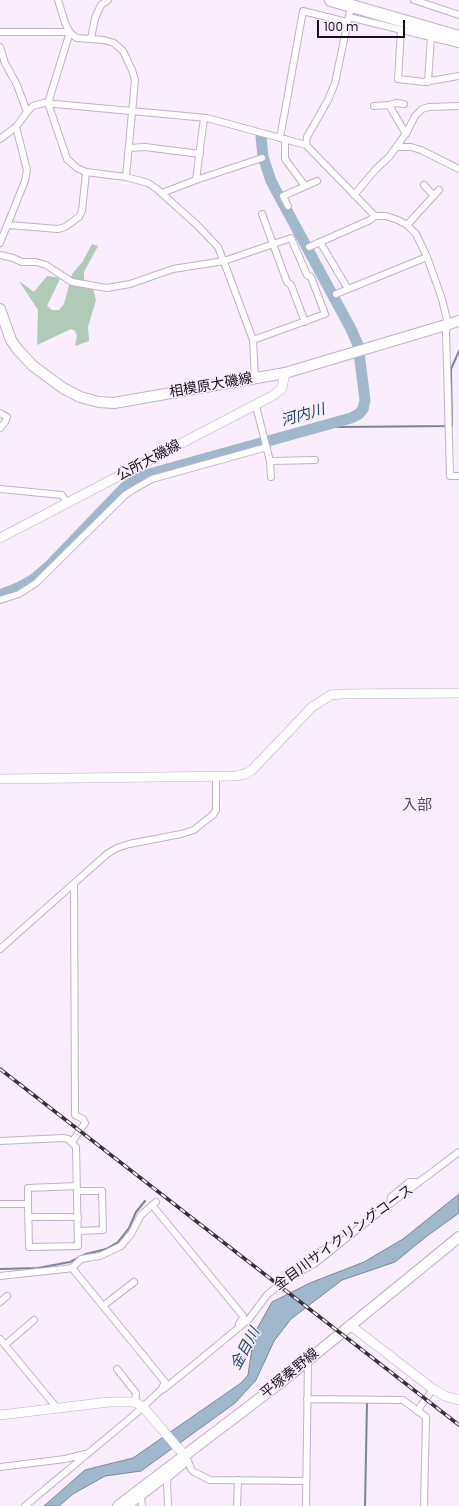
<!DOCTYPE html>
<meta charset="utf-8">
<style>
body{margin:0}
#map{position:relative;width:459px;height:1506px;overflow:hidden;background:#f9edfe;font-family:Poppins,sans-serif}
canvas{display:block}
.scale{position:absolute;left:317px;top:20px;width:88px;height:18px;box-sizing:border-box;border:2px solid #171019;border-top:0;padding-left:5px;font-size:12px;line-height:14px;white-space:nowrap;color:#171019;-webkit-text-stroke:3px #f9edfe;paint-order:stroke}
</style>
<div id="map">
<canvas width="459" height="1506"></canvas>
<div class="scale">100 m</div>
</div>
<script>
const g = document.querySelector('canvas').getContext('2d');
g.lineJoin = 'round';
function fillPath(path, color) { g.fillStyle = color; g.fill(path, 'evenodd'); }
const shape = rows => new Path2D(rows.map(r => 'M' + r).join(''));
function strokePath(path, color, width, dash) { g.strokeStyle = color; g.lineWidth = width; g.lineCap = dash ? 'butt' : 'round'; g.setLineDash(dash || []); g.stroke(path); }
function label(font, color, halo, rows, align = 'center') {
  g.font = font + ' Poppins,"Noto Sans JP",sans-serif'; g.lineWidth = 3; g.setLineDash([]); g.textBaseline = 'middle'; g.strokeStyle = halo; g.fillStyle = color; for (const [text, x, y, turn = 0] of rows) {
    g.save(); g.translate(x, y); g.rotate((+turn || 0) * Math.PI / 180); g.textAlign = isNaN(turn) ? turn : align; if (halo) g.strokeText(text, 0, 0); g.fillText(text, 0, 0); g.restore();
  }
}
const forest = shape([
 [92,244,98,246,84,272,84,279,93,288,96,300,88,327,89,341,75,346,77,336,75,331,71,329,37,345,38,310,19,281,34,292,47,276,56,277,60,279,47,306,52,310,59,310,64,304,72,274,83,261]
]);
const water = shape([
 [459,1194,459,1213,427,1236,395,1262,342,1280,291,1319,274,1341,256,1380,235,1403,141,1471,105,1476,73,1494,59,1506,44,1506,85,1470,133,1458,241,1383,248,1375,254,1334,272,1302,310,1283,364,1262,403,1239,459,1194]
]);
const stream = shape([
 [333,423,337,427,452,426,451,369,459,351],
 [0,1269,38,1268,70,1262,86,1254,106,1249,118,1242,129,1228,136,1212,145,1201],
 [365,1506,367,1403]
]);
const river = shape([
 [0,595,18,588,34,579,48,567,125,487,142,476,351,418,359,414,363,409,365,400,358,345,351,329,271,181,263,157,261,136]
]);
const street = shape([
 [58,0,65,23,70,33,77,38,104,40,114,43,123,51,132,70,135,80,126,177],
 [414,0,459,15],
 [349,17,459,44],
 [401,30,398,79,424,82,459,76],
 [0,32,70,32,48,103,67,159,77,168,86,172,126,177,148,183,157,189,197,225,218,247,227,270,253,340,255,379],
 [91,39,95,18,101,5,108,0],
 [0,47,5,63,17,85,27,112],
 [428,82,431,36],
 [389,105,396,103,404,104],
 [374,106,389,105,406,134],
 [280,138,303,11,347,22],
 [0,139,16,127,27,112,33,106,44,103,207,118,306,145,375,216],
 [285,139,285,159,305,186],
 [306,145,307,137,328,100,335,83,350,11],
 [397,147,411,147,421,150,459,169],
 [129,148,145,147,200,154],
 [196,180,204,118],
 [424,185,434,196],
 [162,193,196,180,262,158],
 [354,195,376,169,389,157,407,132,415,116,422,109,429,107,459,106],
 [288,206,283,196,317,181],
 [262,214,287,282,291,285,305,322],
 [8,225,58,229,65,227,79,217,82,211,86,172],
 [407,225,439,190],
 [320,242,348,289],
 [0,243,25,181,27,170,16,127],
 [309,247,370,220,375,216,386,216,398,220,407,225,416,234,427,257,442,299,448,324,446,332,450,476,459,476],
 [0,255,13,258,22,262,36,262,46,265,72,282,107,288,130,284,173,269,224,261,291,238,307,275,311,277,325,314,253,340],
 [336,294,427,257],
 [256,406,270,461,271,477],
 [0,413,7,417,5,422,0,428],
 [270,461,315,460],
 [0,489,62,495,67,503],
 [0,600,19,594,36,583,125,495,136,488,152,479,267,447],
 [0,949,107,854,117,848,129,844,181,834,194,830,205,821,213,815,216,810,216,776],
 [0,1141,63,1138,68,1139,76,1147,78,1246,29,1247,28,1204,0,1204],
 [72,1142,85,1123,83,1119,75,1115,74,884],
 [77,1191,102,1191,103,1230,78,1231],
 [28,1204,28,1188,77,1186],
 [390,1204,391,1197,409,1182,415,1182,418,1183],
 [152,1205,243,1316,243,1318,239,1324],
 [29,1217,78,1217],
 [311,1263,321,1251,336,1244],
 [0,1276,65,1269,72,1268,81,1259,100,1256,121,1246,131,1234,141,1215,156,1202],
 [0,1302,7,1296],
 [103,1306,134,1282],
 [0,1339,57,1408],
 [5,1345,34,1320],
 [117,1369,136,1393,135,1402],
 [160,1391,165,1388,196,1363,249,1319,267,1295,286,1279,314,1264,383,1209,459,1152],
 [307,1399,403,1400,426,1417,424,1506],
 [417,1411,433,1389],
 [188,1461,191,1469,194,1472,210,1480,306,1481],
 [0,1467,65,1459,85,1454],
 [141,1496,142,1506],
 [25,1506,134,1415,161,1390,165,1382,72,1268],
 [129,1506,163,1480,168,1478],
 [168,1506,167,1484,168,1478,188,1461,186,1458],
 [237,1506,238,1480],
 [306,1506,308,1360]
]);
const secondary = shape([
 [0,538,274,395,282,388,285,373],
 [0,779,236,776,245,774,252,770,312,707,331,695,341,694,459,693],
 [350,1325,433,1389,445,1396,459,1400],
 [0,1415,109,1402,135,1402,143,1407,184,1455]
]);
const primary = shape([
 [0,309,11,340,18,350,33,366,63,388,80,397,99,402,114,403,285,373,459,321],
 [118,1506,280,1383,459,1237]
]);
const highway = shape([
 [331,0,459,37]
]);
const rail = shape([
 [0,1069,459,1425]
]);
const streetNames = [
 ["相模原大磯線",211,386,-10],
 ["公所大磯線",149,461,-28],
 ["金目川サイクリングコース",344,1238,-36],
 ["平塚秦野線",290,1374,-39]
];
const waterNames = [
 ["河内川",303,416,-16],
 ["金目川",246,1349,-62]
];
const neighbourhoodNames = [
 ["入部",417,806]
];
fillPath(forest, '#afcbb7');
fillPath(water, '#a0b8ce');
strokePath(water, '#778698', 1);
strokePath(stream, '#778698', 2);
strokePath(river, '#a0b8ce', 11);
strokePath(street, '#c2afca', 8);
strokePath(secondary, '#c2afca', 10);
strokePath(primary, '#c2afca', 12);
strokePath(highway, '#c2afca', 14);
strokePath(street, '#fff', 6);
strokePath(secondary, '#fff', 9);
strokePath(primary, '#fff', 10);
strokePath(highway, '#fff', 12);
strokePath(rail, '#38303a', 3.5);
strokePath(rail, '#f9edfe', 2, [6]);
label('14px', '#171019', '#f9edfe', streetNames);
label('italic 15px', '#1e4867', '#f9edfe', waterNames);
label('15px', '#57475e', '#f9edfe', neighbourhoodNames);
</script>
